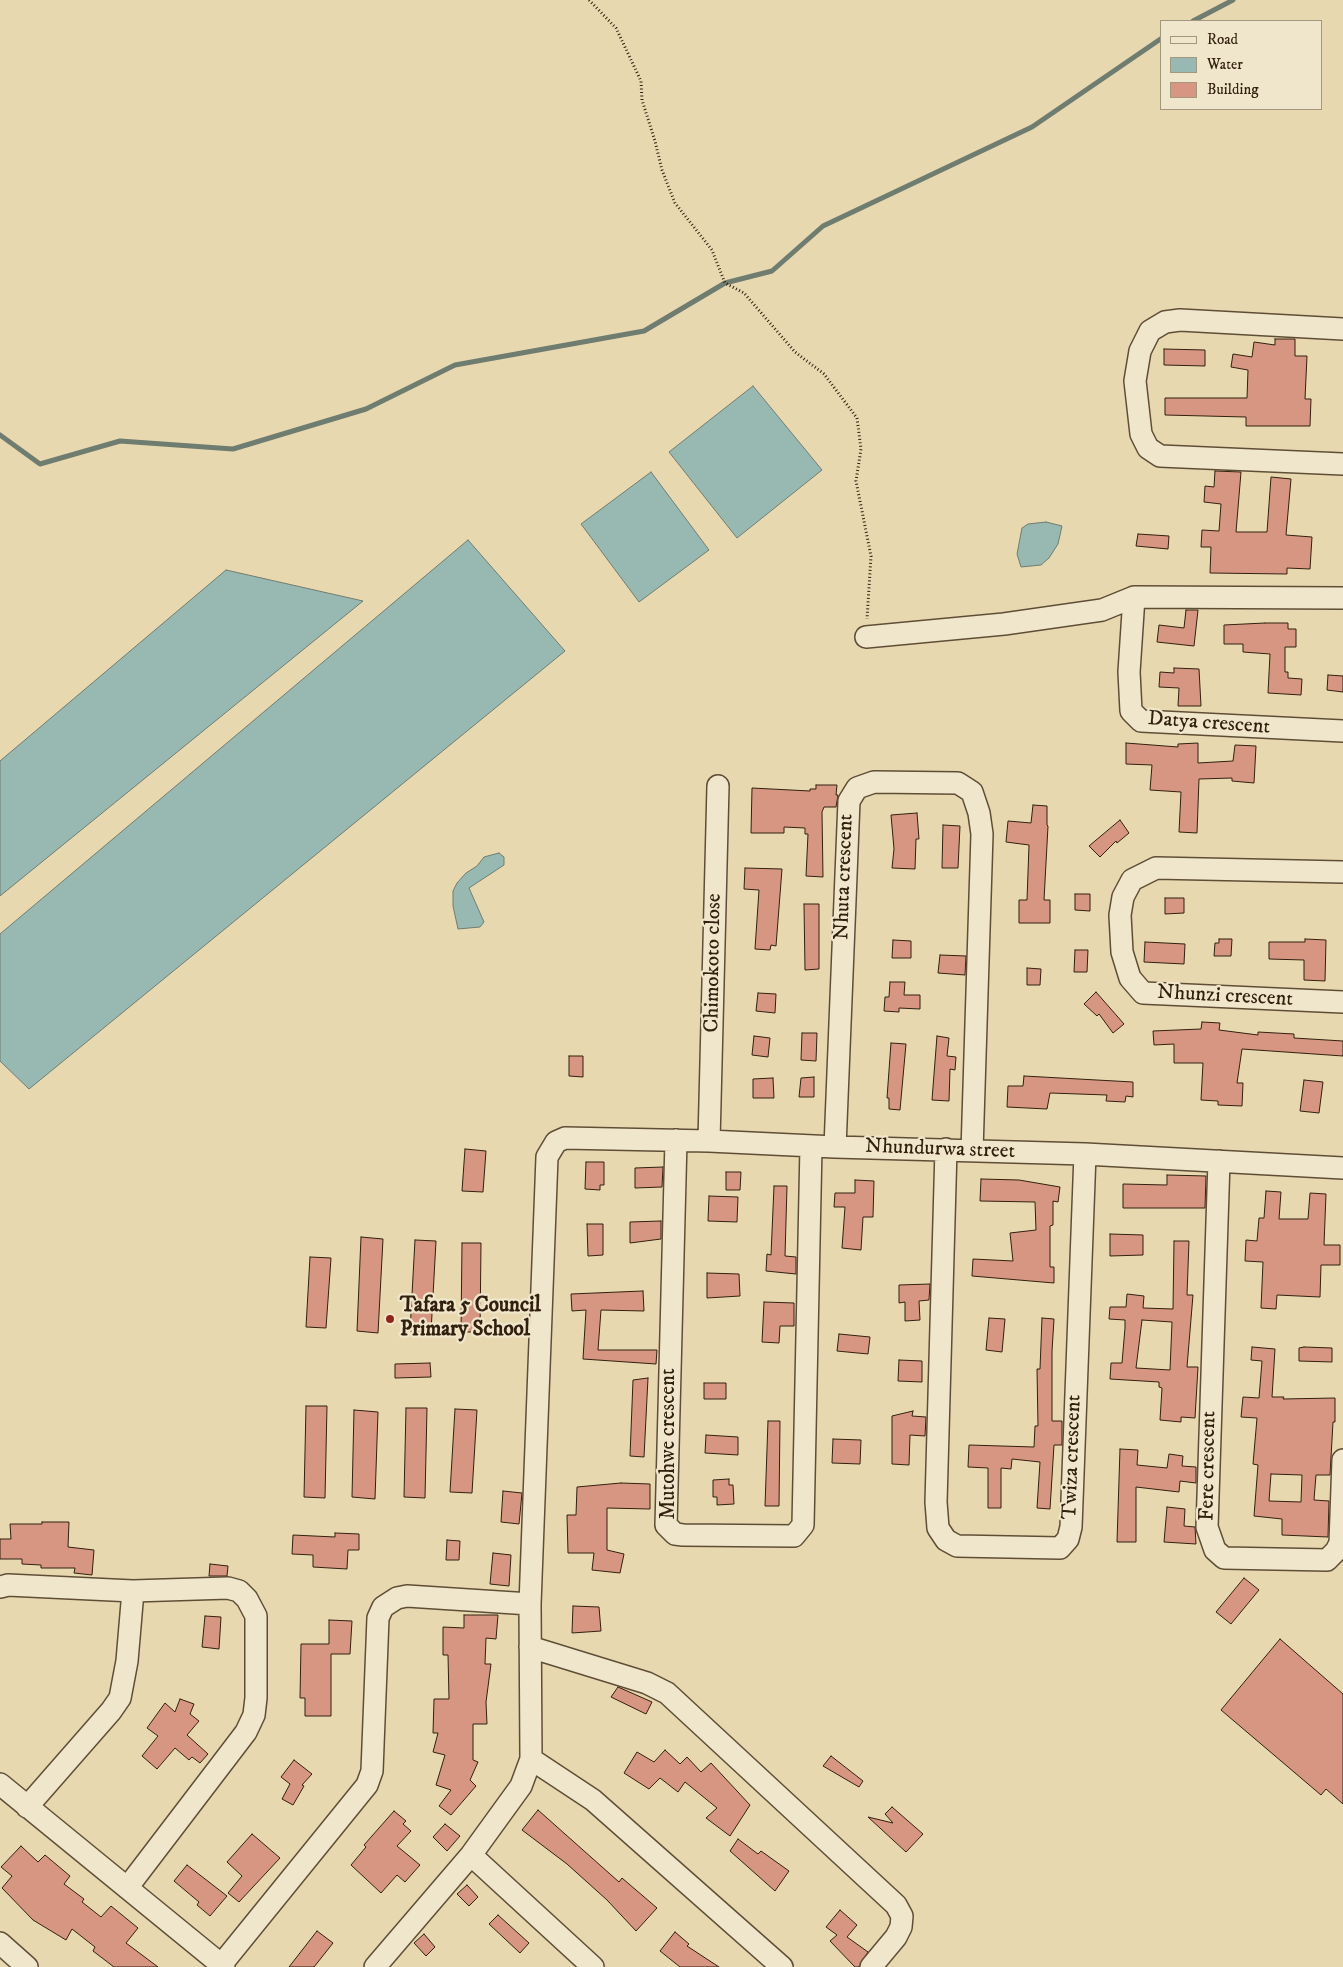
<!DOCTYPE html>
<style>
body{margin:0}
#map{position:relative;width:1343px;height:1967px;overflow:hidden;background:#e8d8b0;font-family:"IM FELL DW Pica",serif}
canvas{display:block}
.legend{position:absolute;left:1160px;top:20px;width:162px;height:90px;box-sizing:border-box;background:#f0e6cc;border:1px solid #a49780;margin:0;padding:6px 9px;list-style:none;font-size:15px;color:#31200e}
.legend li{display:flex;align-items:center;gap:10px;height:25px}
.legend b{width:25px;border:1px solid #a49780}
</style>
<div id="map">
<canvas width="1343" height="1967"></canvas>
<ul class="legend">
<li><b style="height:6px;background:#f0e6cc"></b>Road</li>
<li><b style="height:14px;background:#98b9b2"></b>Water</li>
<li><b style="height:14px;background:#d79681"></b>Building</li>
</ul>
</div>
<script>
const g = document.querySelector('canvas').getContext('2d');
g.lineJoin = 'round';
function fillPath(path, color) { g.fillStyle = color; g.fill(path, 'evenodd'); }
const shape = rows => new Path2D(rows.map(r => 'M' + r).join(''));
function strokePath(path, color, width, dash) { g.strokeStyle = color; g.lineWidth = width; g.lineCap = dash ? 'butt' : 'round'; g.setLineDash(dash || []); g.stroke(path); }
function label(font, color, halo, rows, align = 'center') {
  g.font = font + ' "IM FELL DW Pica",serif'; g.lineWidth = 4.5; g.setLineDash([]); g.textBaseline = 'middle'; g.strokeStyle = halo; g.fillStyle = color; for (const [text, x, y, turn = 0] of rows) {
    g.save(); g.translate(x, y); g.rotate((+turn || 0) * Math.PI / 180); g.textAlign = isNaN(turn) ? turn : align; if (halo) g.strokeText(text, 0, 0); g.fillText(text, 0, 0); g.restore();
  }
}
const water = shape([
 [753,386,822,470,737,538,669,452,753,386],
 [651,472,709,550,639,602,581,524,651,472],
 [1046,522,1062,526,1058,544,1049,558,1041,565,1021,567,1017,554,1022,528,1028,524,1046,522],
 [468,540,565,651,29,1089,0,1061,0,934,468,540],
 [226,570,363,601,0,896,0,761,226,570],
 [499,853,504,857,504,865,469,888,484,922,480,927,458,929,453,906,453,891,457,883,466,873,477,866,484,857,499,853]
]);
const stream = shape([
 [1193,21,1233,0],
 [0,435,40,464,120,441,233,449,366,409,455,365,644,331,725,283,772,271,823,226,1032,127,1162,38]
]);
const building = shape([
 [1275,339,1295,339,1295,356,1307,356,1305,399,1311,399,1310,426,1246,426,1246,417,1165,415,1165,398,1247,398,1248,370,1231,367,1233,354,1252,357,1254,342,1275,345,1275,339],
 [1164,349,1205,350,1205,366,1164,365,1164,349],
 [1215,471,1241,472,1236,532,1267,532,1271,477,1291,479,1286,535,1312,537,1310,569,1287,568,1287,574,1210,573,1211,547,1201,547,1202,530,1219,531,1221,504,1204,502,1205,486,1214,487,1215,471],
 [1138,534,1169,536,1168,549,1136,546,1138,534],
 [1186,610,1198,610,1194,646,1157,642,1159,625,1184,628,1186,610],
 [1265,623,1288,623,1288,629,1296,629,1296,647,1285,647,1285,672,1288,672,1288,678,1302,679,1301,695,1268,693,1270,654,1243,652,1243,644,1224,644,1224,625,1265,623],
 [1174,668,1199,669,1201,706,1178,706,1179,688,1159,687,1160,672,1174,673,1174,668],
 [1328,675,1343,676,1343,692,1327,690,1328,675],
 [1126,743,1178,747,1178,744,1198,743,1198,763,1233,761,1235,745,1256,746,1254,783,1232,781,1232,778,1199,779,1197,833,1179,832,1181,792,1150,790,1152,765,1126,764,1126,743],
 [816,785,837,785,836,795,838,795,836,807,824,807,822,812,823,877,806,876,808,834,805,834,805,828,784,827,784,833,751,833,752,788,810,791,810,789,816,789,816,785],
 [1033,805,1047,806,1047,825,1048,826,1044,900,1050,900,1050,923,1019,923,1019,900,1027,900,1029,845,1006,842,1008,821,1031,823,1033,805],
 [917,813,919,839,916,839,915,869,892,868,894,849,891,815,917,813],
 [1120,820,1129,833,1117,843,1116,841,1100,857,1089,846,1120,820],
 [943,825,960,826,958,868,942,868,943,825],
 [745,868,782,869,776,946,771,945,770,950,755,949,759,890,744,889,745,868],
 [1075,894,1090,894,1090,911,1075,910,1075,894],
 [1165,898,1184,898,1184,913,1165,914,1165,898],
 [804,904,819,904,819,969,805,970,804,904],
 [1219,939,1232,939,1231,956,1214,956,1215,943,1219,943,1219,939],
 [1305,939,1326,940,1325,981,1304,980,1304,960,1269,959,1269,942,1305,942,1305,939],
 [893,940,911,941,911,958,892,958,893,940],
 [1145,942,1185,944,1184,964,1144,962,1145,942],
 [1075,950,1088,950,1087,972,1074,972,1075,950],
 [940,955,966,956,965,975,938,973,940,955],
 [1027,968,1041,969,1040,985,1027,985,1027,968],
 [890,982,905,982,904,995,920,995,920,1009,899,1008,899,1012,884,1011,885,997,889,997,890,982],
 [1096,992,1124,1024,1113,1033,1099,1014,1097,1016,1084,1004,1096,992],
 [758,993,776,994,775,1013,756,1011,758,993],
 [1202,1022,1220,1023,1219,1030,1258,1035,1258,1032,1294,1034,1294,1038,1343,1041,1343,1056,1242,1049,1237,1083,1243,1083,1242,1106,1218,1105,1218,1101,1201,1100,1203,1063,1174,1063,1174,1044,1154,1045,1153,1031,1201,1029,1202,1022],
 [802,1033,817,1033,816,1061,801,1060,802,1033],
 [754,1036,770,1038,768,1057,752,1055,754,1036],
 [937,1036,949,1038,947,1056,956,1057,955,1070,950,1069,949,1101,932,1100,937,1036],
 [891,1043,906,1044,900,1110,889,1109,889,1098,887,1098,891,1043],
 [569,1056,583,1056,583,1077,569,1076,569,1056],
 [1024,1076,1133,1082,1133,1097,1126,1096,1125,1102,1106,1101,1107,1095,1050,1093,1047,1109,1007,1107,1008,1086,1023,1086,1024,1076],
 [814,1077,814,1097,799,1097,801,1078,814,1077],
 [773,1078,774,1098,753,1098,753,1079,773,1078],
 [1304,1080,1323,1082,1319,1113,1300,1111,1304,1080],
 [465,1149,486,1151,483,1192,462,1191,465,1149],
 [586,1162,604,1162,604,1185,600,1185,600,1190,585,1189,586,1162],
 [663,1167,662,1187,635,1188,635,1168,663,1167],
 [726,1172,741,1172,740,1190,726,1190,726,1172],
 [1167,1175,1206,1176,1205,1208,1123,1208,1123,1184,1167,1185,1167,1175],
 [981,1179,1019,1180,1060,1187,1058,1202,1053,1201,1053,1225,1050,1226,1050,1267,1054,1267,1054,1283,972,1276,973,1259,1013,1261,1010,1233,1036,1230,1035,1202,980,1201,981,1179],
 [855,1180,874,1181,873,1217,863,1217,861,1250,842,1248,845,1207,834,1207,835,1193,855,1193,855,1180],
 [774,1186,787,1186,785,1256,796,1257,796,1274,766,1271,767,1254,771,1255,774,1186],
 [1266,1191,1281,1192,1279,1219,1308,1219,1310,1193,1326,1194,1324,1245,1340,1245,1340,1265,1321,1265,1320,1297,1277,1295,1276,1309,1261,1308,1263,1262,1245,1261,1246,1240,1257,1241,1259,1218,1264,1218,1266,1191],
 [709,1196,738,1197,737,1222,708,1221,709,1196],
 [661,1221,661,1239,630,1243,630,1222,661,1221],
 [587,1224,603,1224,603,1255,588,1256,587,1224],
 [1110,1234,1143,1235,1143,1255,1110,1256,1110,1234],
 [361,1237,383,1239,378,1333,357,1331,361,1237],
 [415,1240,436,1241,431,1332,410,1331,415,1240],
 [1174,1241,1189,1241,1187,1295,1193,1295,1187,1367,1198,1367,1195,1418,1181,1417,1181,1422,1160,1420,1162,1388,1159,1387,1159,1382,1110,1379,1111,1363,1122,1363,1125,1328,1125,1320,1109,1319,1110,1307,1126,1307,1127,1294,1144,1296,1143,1308,1173,1309,1174,1241],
 [1142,1320,1172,1322,1170,1370,1136,1368,1142,1320],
 [462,1243,481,1243,480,1332,461,1332,462,1243],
 [310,1257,331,1258,326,1328,306,1327,310,1257],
 [707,1273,739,1274,740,1296,707,1298,707,1273],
 [930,1284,929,1300,919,1301,920,1320,905,1321,905,1302,899,1303,899,1285,930,1284],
 [643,1291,644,1311,601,1310,598,1350,657,1350,656,1364,583,1359,586,1310,572,1311,571,1294,643,1291],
 [764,1302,794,1303,794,1326,780,1326,779,1343,762,1342,764,1302],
 [989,1318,1005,1319,1002,1352,986,1350,989,1318],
 [1042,1318,1054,1319,1052,1351,1052,1421,1062,1421,1062,1445,1054,1445,1050,1509,1037,1508,1040,1462,1012,1459,1011,1469,1001,1468,1001,1508,988,1508,988,1468,968,1467,969,1445,1034,1447,1035,1426,1038,1426,1037,1369,1040,1369,1042,1318],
 [839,1334,870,1337,868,1354,837,1351,839,1334],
 [1252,1347,1275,1349,1272,1397,1284,1397,1283,1399,1335,1398,1335,1422,1333,1422,1330,1475,1316,1475,1314,1500,1329,1501,1328,1537,1282,1535,1282,1519,1254,1516,1258,1465,1253,1464,1257,1418,1241,1417,1243,1397,1259,1398,1262,1361,1251,1360,1252,1347],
 [1271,1474,1302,1475,1301,1502,1269,1501,1271,1474],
 [1304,1347,1332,1348,1332,1362,1299,1361,1299,1348,1304,1347],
 [899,1360,922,1361,922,1382,898,1381,899,1360],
 [430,1363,431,1377,395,1378,395,1364,430,1363],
 [648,1378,644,1457,630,1456,633,1380,648,1378],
 [704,1383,726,1383,726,1399,704,1399,704,1383],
 [306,1406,327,1406,325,1498,304,1497,306,1406],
 [406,1408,427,1408,425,1498,404,1497,406,1408],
 [455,1409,477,1410,472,1493,450,1492,455,1409],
 [354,1410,378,1412,375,1499,352,1497,354,1410],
 [913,1411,912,1416,926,1417,925,1436,910,1435,909,1465,892,1464,892,1416,913,1411],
 [768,1421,780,1421,779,1506,765,1506,768,1421],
 [706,1435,738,1437,738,1455,705,1453,706,1435],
 [833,1439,861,1440,860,1464,832,1463,833,1439],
 [1120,1449,1138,1450,1137,1465,1167,1468,1169,1454,1183,1456,1182,1466,1196,1467,1196,1483,1180,1481,1179,1492,1136,1487,1136,1542,1117,1542,1120,1449],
 [729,1479,729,1485,733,1485,734,1504,717,1505,717,1497,713,1497,713,1480,729,1479],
 [621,1483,650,1484,650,1509,607,1508,607,1550,624,1554,620,1573,592,1570,594,1553,568,1553,567,1515,576,1515,577,1487,621,1483],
 [503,1491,522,1493,519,1524,501,1522,503,1491],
 [1167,1507,1185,1509,1184,1526,1195,1527,1196,1544,1164,1542,1167,1507],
 [42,1522,69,1522,68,1547,94,1550,92,1575,74,1573,75,1568,41,1568,41,1565,22,1564,22,1559,0,1559,0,1539,11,1539,10,1524,42,1524,42,1522],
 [335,1533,359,1534,359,1550,348,1550,347,1569,313,1567,313,1555,292,1554,293,1535,335,1537,335,1533],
 [447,1540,460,1541,459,1560,446,1560,447,1540],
 [493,1553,511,1555,509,1586,490,1584,493,1553],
 [210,1564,228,1566,227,1576,209,1576,210,1564],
 [1244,1578,1259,1590,1231,1624,1216,1612,1244,1578],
 [573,1606,599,1607,601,1631,572,1633,573,1606],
 [464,1615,498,1615,496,1639,486,1638,485,1664,491,1664,486,1702,487,1724,473,1724,473,1760,478,1762,470,1780,476,1786,451,1815,439,1806,451,1790,436,1785,445,1755,433,1752,438,1733,433,1733,434,1699,449,1699,448,1655,443,1655,443,1627,464,1628,464,1615],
 [205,1616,221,1617,219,1649,202,1647,205,1616],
 [329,1620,352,1621,350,1654,331,1654,331,1716,305,1716,305,1698,300,1698,301,1644,329,1644,329,1620],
 [1280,1639,1343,1694,1343,1804,1326,1789,1321,1795,1221,1710,1280,1639],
 [618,1687,652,1702,646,1714,611,1697,618,1687],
 [180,1699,194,1704,190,1714,199,1721,187,1735,208,1754,200,1763,192,1757,189,1760,175,1748,157,1769,142,1756,158,1736,147,1728,165,1703,175,1712,180,1699],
 [665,1750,680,1764,687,1757,701,1772,711,1763,750,1805,730,1836,706,1818,717,1808,685,1782,678,1792,660,1778,649,1789,624,1773,637,1752,654,1762,665,1750],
 [831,1756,863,1781,859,1787,823,1766,831,1756],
 [294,1760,312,1774,302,1785,304,1786,293,1805,282,1799,290,1784,281,1777,294,1760],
 [892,1807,923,1834,906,1852,868,1817,893,1823,885,1814,892,1807],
 [538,1810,619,1882,622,1878,657,1908,636,1931,607,1900,567,1864,522,1830,538,1810],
 [394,1811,406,1821,403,1824,411,1831,397,1846,420,1865,405,1882,397,1875,381,1893,351,1865,366,1847,364,1845,394,1811],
 [445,1824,460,1836,447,1851,433,1837,445,1824],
 [252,1834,280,1858,239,1902,228,1893,242,1876,227,1862,252,1834],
 [738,1839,758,1854,761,1851,789,1871,775,1891,730,1851,738,1839],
 [21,1846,38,1862,45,1855,70,1876,64,1884,84,1899,82,1902,101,1917,111,1906,138,1928,126,1943,158,1967,114,1967,93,1951,95,1947,72,1929,66,1940,33,1920,2,1888,12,1876,1,1867,21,1846],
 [187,1865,227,1896,210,1916,197,1905,199,1902,174,1881,187,1865],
 [467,1885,478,1897,469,1906,457,1894,467,1885],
 [840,1910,857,1925,847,1937,868,1952,859,1967,855,1967,830,1941,837,1935,826,1927,840,1910],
 [498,1915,529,1943,520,1953,489,1924,498,1915],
 [317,1931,333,1943,314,1967,289,1967,317,1931],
 [675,1932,689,1944,687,1946,719,1967,680,1967,660,1951,675,1932],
 [424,1934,435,1947,426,1956,414,1943,424,1934]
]);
const path = shape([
 [589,0,616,28,641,81,642,100,655,141,662,170,675,203,712,250,725,283,744,293,795,352,824,374,857,418,861,449,856,481,871,556,867,619]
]);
const minor = shape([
 [1343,329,1180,320,1165,322,1150,331,1140,351,1135,381,1141,434,1148,448,1160,456,1343,464],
 [1343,598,1134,597,1129,672,1131,711,1141,721,1343,731],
 [866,637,1004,624,1102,610,1134,597],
 [1343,872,1156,868,1132,880,1123,897,1120,915,1122,952,1130,978,1143,993,1343,1002],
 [676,1140,666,1525,675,1534,683,1535,794,1536,803,1525,811,1146],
 [709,1141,718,786],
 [835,1147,849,801,857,788,874,782,958,783,972,792,979,813,982,834,972,1151],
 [946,1149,936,1502,938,1528,946,1540,957,1546,1060,1548,1068,1539,1071,1527,1085,1154],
 [1219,1161,1207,1527,1215,1550,1224,1558,1327,1560,1336,1551,1340,1543,1343,1460],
 [0,1587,8,1585,133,1591,228,1588,239,1591,247,1599,256,1616,256,1698,254,1715,246,1732,127,1888],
 [530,1647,647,1683,667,1693,896,1905,902,1916,901,1927,896,1937,871,1967],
 [531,1759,593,1800,782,1967],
 [0,1784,224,1967],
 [27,1807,111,1711,120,1698,127,1661,133,1591],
 [471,1855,593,1967],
 [0,1943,27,1967],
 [221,1965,367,1785,372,1771,378,1618,383,1607,397,1598,407,1596,530,1604],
 [375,1967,471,1855,521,1786,531,1759,530,1604,547,1157,556,1142,565,1138,709,1141,835,1147,1085,1154,1343,1168]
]);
const markers = [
 [390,1319,5,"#8f2418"]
];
const streetNames = [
 ["Datya crescent",1209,724,4],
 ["Nhuta crescent",845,877,-88],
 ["Chimokoto close",714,963,-89],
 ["Nhunzi crescent",1225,997,3],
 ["Nhundurwa street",940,1150,2],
 ["Mutohwe crescent",670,1444,-90],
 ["Twiza crescent",1073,1457,-88],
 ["Fere crescent",1209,1466,-89]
];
const poiNames = [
 ["Tafara 5 Council",400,1307],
 ["Primary School",400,1331]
];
fillPath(water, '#98b9b2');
strokePath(water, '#6f7c70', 1);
strokePath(stream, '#6f7c70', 5);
fillPath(building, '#d79681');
strokePath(building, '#31200e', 1);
strokePath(minor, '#5f4e36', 24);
strokePath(path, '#31200e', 3, [1, 2.5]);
strokePath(minor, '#f0e6cc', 21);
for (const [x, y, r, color] of markers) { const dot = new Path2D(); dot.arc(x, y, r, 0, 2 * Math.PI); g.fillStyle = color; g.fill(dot); strokePath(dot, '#f0e6cc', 2); }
label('21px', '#31200e', '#f0e6cc', streetNames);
label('bold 21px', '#31200e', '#f0e6cc', poiNames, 'left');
</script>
